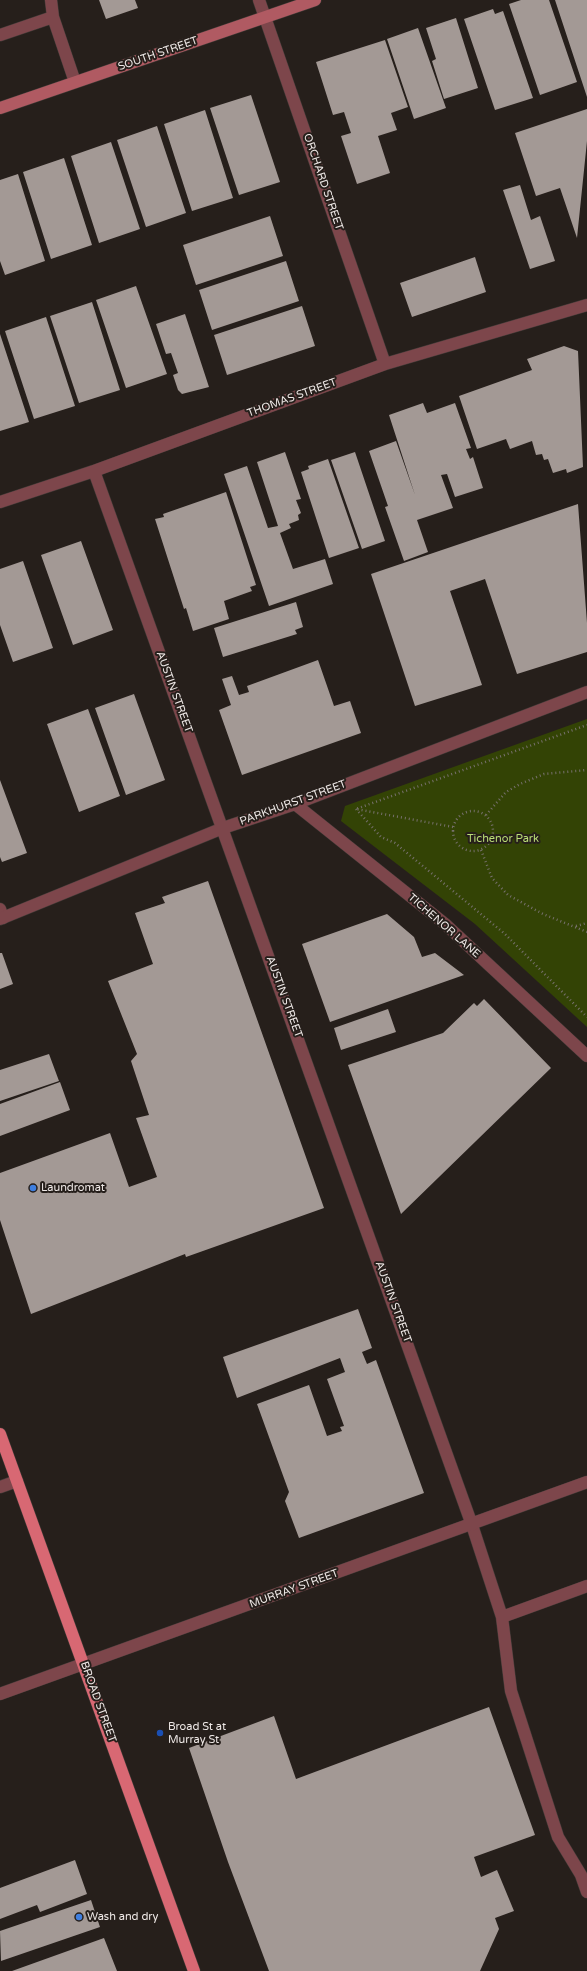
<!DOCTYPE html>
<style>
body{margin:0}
canvas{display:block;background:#261f1b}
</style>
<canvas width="587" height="1971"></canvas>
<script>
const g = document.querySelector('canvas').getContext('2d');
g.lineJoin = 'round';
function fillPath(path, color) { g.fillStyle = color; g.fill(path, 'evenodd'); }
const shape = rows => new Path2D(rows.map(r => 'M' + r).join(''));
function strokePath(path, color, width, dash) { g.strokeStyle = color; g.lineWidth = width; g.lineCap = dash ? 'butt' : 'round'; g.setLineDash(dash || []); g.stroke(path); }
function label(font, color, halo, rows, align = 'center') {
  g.font = font + ' "Varela Round",sans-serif'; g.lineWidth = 4; g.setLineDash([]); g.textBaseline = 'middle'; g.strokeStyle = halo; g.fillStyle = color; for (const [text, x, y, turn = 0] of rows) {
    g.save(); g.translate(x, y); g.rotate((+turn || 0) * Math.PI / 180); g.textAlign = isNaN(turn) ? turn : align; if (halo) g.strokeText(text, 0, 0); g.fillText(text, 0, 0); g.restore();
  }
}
const green = shape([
 [587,719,587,1027,475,924,341,821,345,806]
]);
const building = shape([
 [99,0,135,0,138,8,106,19],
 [521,0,549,0,577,82,540,95,509,4],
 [555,0,587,0,587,97],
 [493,9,495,14,503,11,533,98,495,110,464,19],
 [456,18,478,88,444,99,432,61,436,59,426,28],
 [418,28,446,108,414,119,387,39],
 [385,40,408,107,391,113,397,130,378,136,390,173,357,184,341,136,351,133,344,112,333,115,316,62],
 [251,95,280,182,239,195,210,108],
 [587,109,587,141,577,238,560,188,536,196,515,133],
 [205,110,233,198,192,211,164,124],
 [157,126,186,213,146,227,117,140],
 [111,142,140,229,99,243,71,156],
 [64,158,92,245,51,259,23,172],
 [18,174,45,261,5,275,0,261,0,180],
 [520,185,531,220,540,216,555,261,530,269,503,190],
 [270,216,283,256,196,285,183,245],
 [475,257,486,292,412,317,400,283],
 [286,261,299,301,212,330,199,290],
 [136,286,167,374,126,388,96,300],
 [92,302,120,390,79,403,50,316],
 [302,306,315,346,227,375,214,335],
 [185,314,209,387,182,394,178,390,173,375,178,373,171,353,166,354,156,324],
 [46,317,75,406,34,419,5,331],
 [0,334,29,422,0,431],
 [564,346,578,351,583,467,567,473,566,469,553,473,548,459,544,460,542,454,536,455,532,441,510,449,506,439,477,449,459,396,532,370,527,359],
 [423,403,427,413,455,403,471,448,466,449,470,459,473,457,483,488,455,497,447,474,441,475,453,508,417,520,428,552,404,561,385,507,388,506,369,451,396,441,415,495,389,415],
 [285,452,301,499,296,500,301,513,298,515,299,520,289,524,291,528,280,533,293,569,325,559,333,584,269,606,224,474,247,466,268,528,278,526,257,462],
 [355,452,385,541,362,549,331,460],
 [328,459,359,548,329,558,301,472,309,469,308,466],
 [226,492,256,585,250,587,252,591,224,601,229,619,193,631,186,608,184,609,155,519,164,517,163,514],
 [578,504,587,623,587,652,517,674,485,579,450,591,482,685,415,706,371,574],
 [81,541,113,630,73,645,41,555],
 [23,561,53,648,13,662,0,625,0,569],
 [296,602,303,627,295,630,297,634,223,657,214,628],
 [318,660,334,706,350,701,361,733,242,775,219,710,231,705,222,679,232,676,239,695,249,692,247,686],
 [134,694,165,780,126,795,95,708],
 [88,709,120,796,79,812,47,724],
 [0,780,27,853,2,862,0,857],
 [208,881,324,1208,186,1257,185,1254,31,1314,0,1220,0,1173,110,1133,129,1187,157,1177,136,1118,149,1115,131,1061,137,1054,108,981,153,964,135,913,165,903,162,897],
 [387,914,414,937,422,957,435,953,464,975,330,1022,302,944],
 [0,953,2,953,13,984,0,989],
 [484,999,551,1068,401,1214,348,1065,443,1033,474,1003,477,1006],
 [388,1009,396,1032,341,1050,334,1028],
 [49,1054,59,1081,0,1101,0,1070],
 [60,1082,70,1110,0,1136,0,1104],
 [358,1309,372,1348,362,1352,367,1364,376,1360,424,1493,299,1538,285,1501,289,1492,257,1404,309,1385,327,1436,342,1431,340,1427,344,1426,327,1379,345,1372,340,1358,237,1398,223,1357],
 [489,1707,535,1835,474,1857,481,1877,497,1870,514,1911,495,1918,499,1929,480,1971,269,1971,228,1862,189,1748,274,1716,296,1779],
 [75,1860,87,1894,40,1912,37,1905,0,1919,0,1888],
 [91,1900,100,1927,1,1961,0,1931],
 [104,1938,117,1971,12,1971]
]);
const path = shape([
 [356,809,381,837,395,843,505,934,587,1017],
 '453 831a20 20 0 1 1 40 0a20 20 0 1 1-40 0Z',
 [486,815,506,792,520,784,544,774,587,770],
 [453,827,356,809,587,725],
 [481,850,492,878,508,895,543,914,587,932],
 [576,926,587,923]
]);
const lane = shape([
 [51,0,53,17,75,82],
 [0,35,53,17],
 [0,909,3,918],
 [0,1487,17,1481],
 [472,1525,502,1617,511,1691,558,1837,581,1875,587,1892],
 [502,1617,587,1586]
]);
const street = shape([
 [259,0,385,364],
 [94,471,472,1525],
 [0,502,94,471,385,364,587,305],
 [295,804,445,924,587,1056],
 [0,919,223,828,295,804,587,692],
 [0,1694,587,1482]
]);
const secondary = shape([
 [0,108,315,0]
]);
const primary = shape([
 [0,1434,194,1971]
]);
const markers = [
 [33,1188,4,"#3f7fe0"],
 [160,1733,4,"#1a4fb4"],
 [79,1917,4,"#3f7fe0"]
];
const streetNames = [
 ["SOUTH STREET",158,54,-19],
 ["ORCHARD STREET",323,182,71],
 ["THOMAS STREET",292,398,-20],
 ["AUSTIN STREET",174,692,70],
 ["PARKHURST STREET",293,803,-20],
 ["TICHENOR LANE",444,926,41],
 ["AUSTIN STREET",284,997,70],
 ["AUSTIN STREET",393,1302,70],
 ["MURRAY STREET",294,1589,-20],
 ["BROAD STREET",98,1702,70]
];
const parkNames = [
 ["Tichenor Park",503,839]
];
const poiNames = [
 ["Laundromat",41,1188],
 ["Broad St at",168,1727],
 ["Murray St",168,1740],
 ["Wash and dry",87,1917]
];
fillPath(green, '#334305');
fillPath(building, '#a39995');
strokePath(lane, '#423b38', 13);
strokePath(street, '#423b38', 13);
strokePath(secondary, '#423b38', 13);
strokePath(primary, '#423b38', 13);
strokePath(path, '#77716d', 2.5, [1, 3]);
strokePath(lane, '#7d464b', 12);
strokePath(street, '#7d464b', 12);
strokePath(secondary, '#b05a62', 12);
strokePath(primary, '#d86873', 12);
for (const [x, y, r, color] of markers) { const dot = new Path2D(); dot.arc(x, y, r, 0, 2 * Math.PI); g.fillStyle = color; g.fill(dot); strokePath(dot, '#261f1b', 1.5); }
label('11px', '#efe9e7', '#261f1b', streetNames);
label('11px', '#bbde77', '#261f1b', parkNames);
label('11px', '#efe9e7', '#261f1b', poiNames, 'left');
</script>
